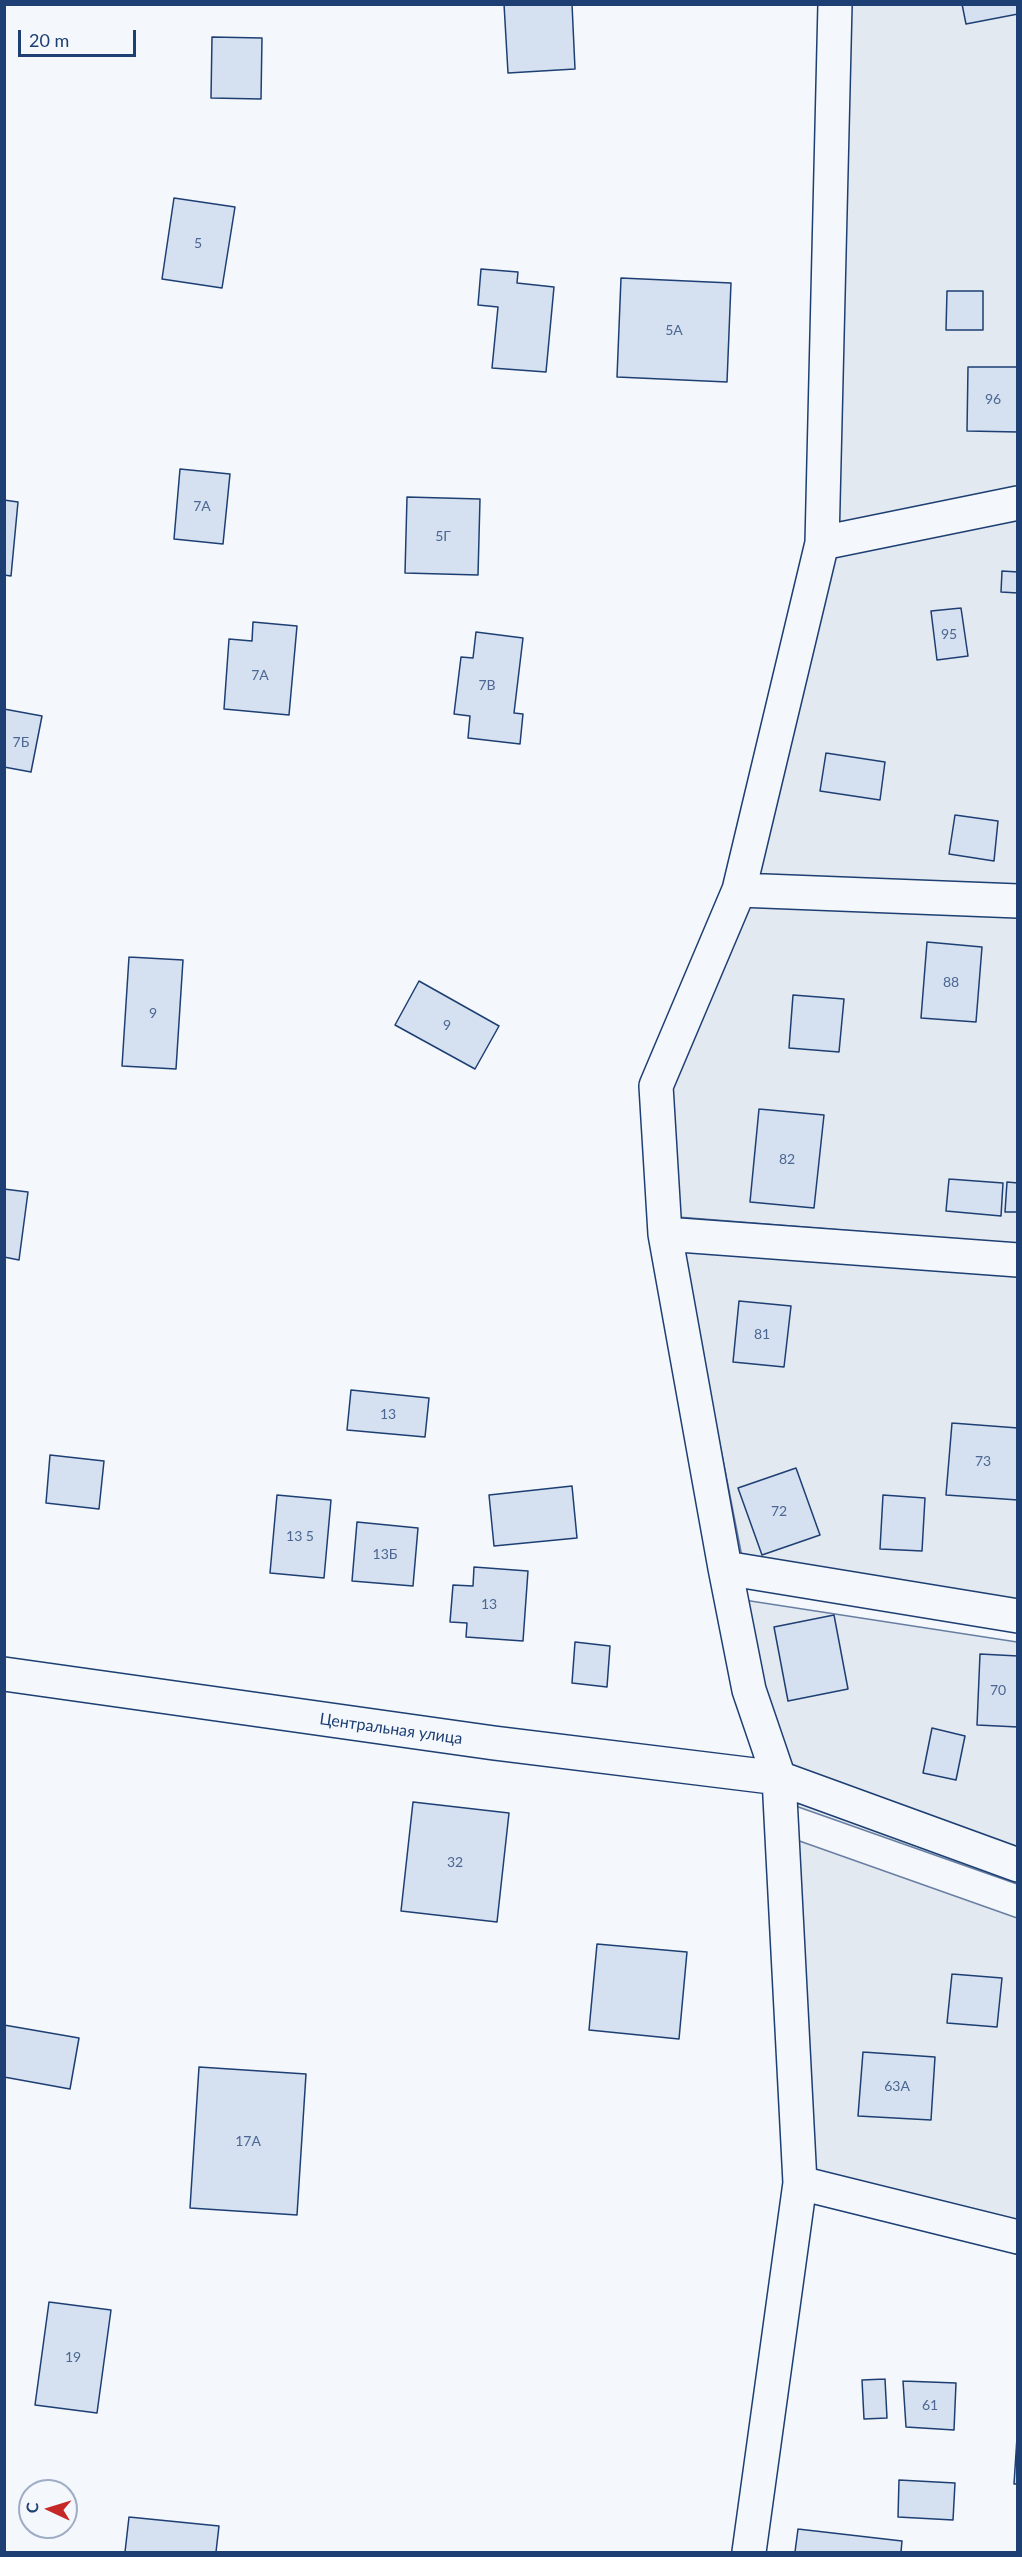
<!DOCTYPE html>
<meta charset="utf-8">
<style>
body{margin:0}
#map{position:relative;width:1022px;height:2557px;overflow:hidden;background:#f4f7fb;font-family:Lato,sans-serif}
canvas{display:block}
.frame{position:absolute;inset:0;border:6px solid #1d3f73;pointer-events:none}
.north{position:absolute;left:18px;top:2479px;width:60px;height:60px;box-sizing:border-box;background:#f4f7fb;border:2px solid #9eadc5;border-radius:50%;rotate:274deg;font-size:16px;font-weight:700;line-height:24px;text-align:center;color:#1d3f73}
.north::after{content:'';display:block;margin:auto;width:21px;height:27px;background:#c62828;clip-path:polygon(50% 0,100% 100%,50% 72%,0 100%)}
.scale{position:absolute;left:18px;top:30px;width:118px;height:27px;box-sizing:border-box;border:3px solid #1d3f73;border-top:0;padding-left:8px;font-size:18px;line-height:21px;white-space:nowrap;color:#1d3f73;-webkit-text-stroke:4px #f4f7fb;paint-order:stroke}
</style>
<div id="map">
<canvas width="1022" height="2557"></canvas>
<div class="frame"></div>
<div class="north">С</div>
<div class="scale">20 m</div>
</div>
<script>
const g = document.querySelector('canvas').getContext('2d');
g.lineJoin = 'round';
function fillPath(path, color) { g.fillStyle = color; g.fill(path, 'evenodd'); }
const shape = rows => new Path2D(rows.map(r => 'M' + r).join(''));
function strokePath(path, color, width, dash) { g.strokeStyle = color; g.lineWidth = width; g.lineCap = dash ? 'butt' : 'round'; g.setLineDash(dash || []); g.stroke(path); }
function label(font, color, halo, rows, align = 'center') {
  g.font = font + ' Lato,sans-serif'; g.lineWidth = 4.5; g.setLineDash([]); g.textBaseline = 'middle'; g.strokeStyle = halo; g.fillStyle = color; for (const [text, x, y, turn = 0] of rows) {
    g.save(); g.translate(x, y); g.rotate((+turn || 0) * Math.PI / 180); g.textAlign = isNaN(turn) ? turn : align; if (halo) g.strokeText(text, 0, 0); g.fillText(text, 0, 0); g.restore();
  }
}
const green = shape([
 [850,5,1017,5,1017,487,834,528,850,5],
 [1017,516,1017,890,753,879,831,555,1017,516],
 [746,903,1017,916,1017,1244,678,1217,671,1088,746,903],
 [681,1246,1017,1273,1017,1609,744,1567,681,1246],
 [744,1600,1017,1642,1017,1884,787,1803,744,1600],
 [791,1838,1017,1918,1017,2247,812,2198,791,1838]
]);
const building = shape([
 [504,4,572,4,575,69,508,73,504,4],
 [962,4,1018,4,1018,14,966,24,962,4],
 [212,37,262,38,261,99,211,98,212,37],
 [174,198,235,207,222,288,162,279,174,198],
 [481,269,518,272,517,283,554,287,546,372,492,368,498,307,478,305,481,269],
 [621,278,731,283,727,382,617,377,621,278],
 [947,291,983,291,983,330,946,330,947,291],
 [968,367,1018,367,1018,432,967,431,968,367],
 [180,469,230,474,223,544,174,539,180,469],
 [407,497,480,499,478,575,405,573,407,497],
 [4,500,18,502,11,576,4,575,4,500],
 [1002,571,1018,572,1018,593,1001,592,1002,571],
 [961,608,968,656,937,660,931,611,961,608],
 [253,622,297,626,289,715,224,709,229,639,252,641,253,622],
 [476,632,523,638,514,713,523,714,520,744,468,738,470,716,454,714,461,657,473,658,476,632],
 [4,709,42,716,31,772,4,767,4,709],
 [826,753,885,762,880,800,820,791,826,753],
 [955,815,998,821,994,861,949,854,955,815],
 [927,942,982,947,976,1022,921,1018,927,942],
 [129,957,183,960,176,1069,122,1066,129,957],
 [419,981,499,1026,475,1069,395,1025,419,981],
 [793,995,844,999,839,1052,789,1048,793,995],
 [759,1109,824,1115,814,1208,750,1202,759,1109],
 [949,1179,1003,1183,1001,1216,946,1211,949,1179],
 [1007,1182,1018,1183,1018,1212,1005,1212,1007,1182],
 [4,1189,28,1192,19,1260,4,1257,4,1189],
 [739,1301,791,1306,784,1367,733,1362,739,1301],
 [351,1390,429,1398,425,1437,347,1430,351,1390],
 [952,1423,1018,1428,1018,1500,946,1495,952,1423],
 [50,1455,104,1461,99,1509,46,1503,50,1455],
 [796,1468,820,1535,762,1555,738,1488,796,1468],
 [572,1486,577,1538,494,1546,489,1495,572,1486],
 [277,1495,331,1500,324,1578,270,1573,277,1495],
 [883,1495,925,1498,922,1551,880,1549,883,1495],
 [357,1522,418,1528,413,1586,352,1581,357,1522],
 [474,1567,528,1571,523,1641,466,1637,467,1623,450,1622,453,1585,473,1586,474,1567],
 [834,1615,848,1689,788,1701,774,1627,834,1615],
 [575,1642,610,1646,607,1687,572,1683,575,1642],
 [980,1654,1018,1656,1018,1727,977,1725,980,1654],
 [932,1728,965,1736,956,1780,923,1773,932,1728],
 [413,1802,509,1813,497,1922,401,1911,413,1802],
 [597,1944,687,1952,679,2039,589,2030,597,1944],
 [952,1974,1002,1978,997,2027,947,2023,952,1974],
 [4,2025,79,2038,70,2089,4,2077,4,2025],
 [863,2052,935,2057,931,2120,858,2116,863,2052],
 [199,2067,306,2074,297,2215,190,2208,199,2067],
 [49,2302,111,2310,97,2413,35,2405,49,2302],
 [885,2379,887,2418,864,2419,862,2380,885,2379],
 [903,2381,956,2383,954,2430,906,2427,903,2381],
 [1018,2422,1018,2484,1014,2484,1018,2422],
 [899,2480,955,2483,953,2520,898,2517,899,2480],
 [129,2517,219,2526,216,2552,125,2552,129,2517],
 [798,2529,902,2541,901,2552,795,2552,798,2529]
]);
const minor = shape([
 [822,543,1018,503],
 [739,890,1018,901],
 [665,1234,1018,1260],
 [725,1568,1018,1616],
 [4,1674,494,1743,779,1778,1018,1865],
 [800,2183,1018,2237],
 [749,2552,800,2183,779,1778,749,1690,725,1568,665,1234,656,1086,739,890,822,543,835,4]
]);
const numberNames = [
 ["5",198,243],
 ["5А",674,330],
 ["96",993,399],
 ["7А",202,506],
 ["5Г",443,536],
 ["95",949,634],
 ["7А",260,675],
 ["7В",487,685],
 ["7Б",21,742],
 ["88",951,982],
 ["9",153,1013],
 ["9",447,1025],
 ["82",787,1159],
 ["81",762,1334],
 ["13",388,1414],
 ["73",983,1461],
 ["72",779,1511],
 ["13 5",300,1536],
 ["13Б",385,1554],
 ["13",489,1604],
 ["70",998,1690],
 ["32",455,1862],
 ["63А",897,2086],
 ["17А",248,2141],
 ["19",73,2357],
 ["61",930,2405]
];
const streetNames = [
 ["Центральная улица",391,1729,8]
];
fillPath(green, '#e3e9f0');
strokePath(green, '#687fa3', 1.5);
fillPath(building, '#d5e0f0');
strokePath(building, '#1d3f73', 1.5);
strokePath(minor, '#1d3f73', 36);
strokePath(minor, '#f4f7fb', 33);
label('14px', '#4b6792', null, numberNames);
label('16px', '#1d3f73', '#f4f7fb', streetNames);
</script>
